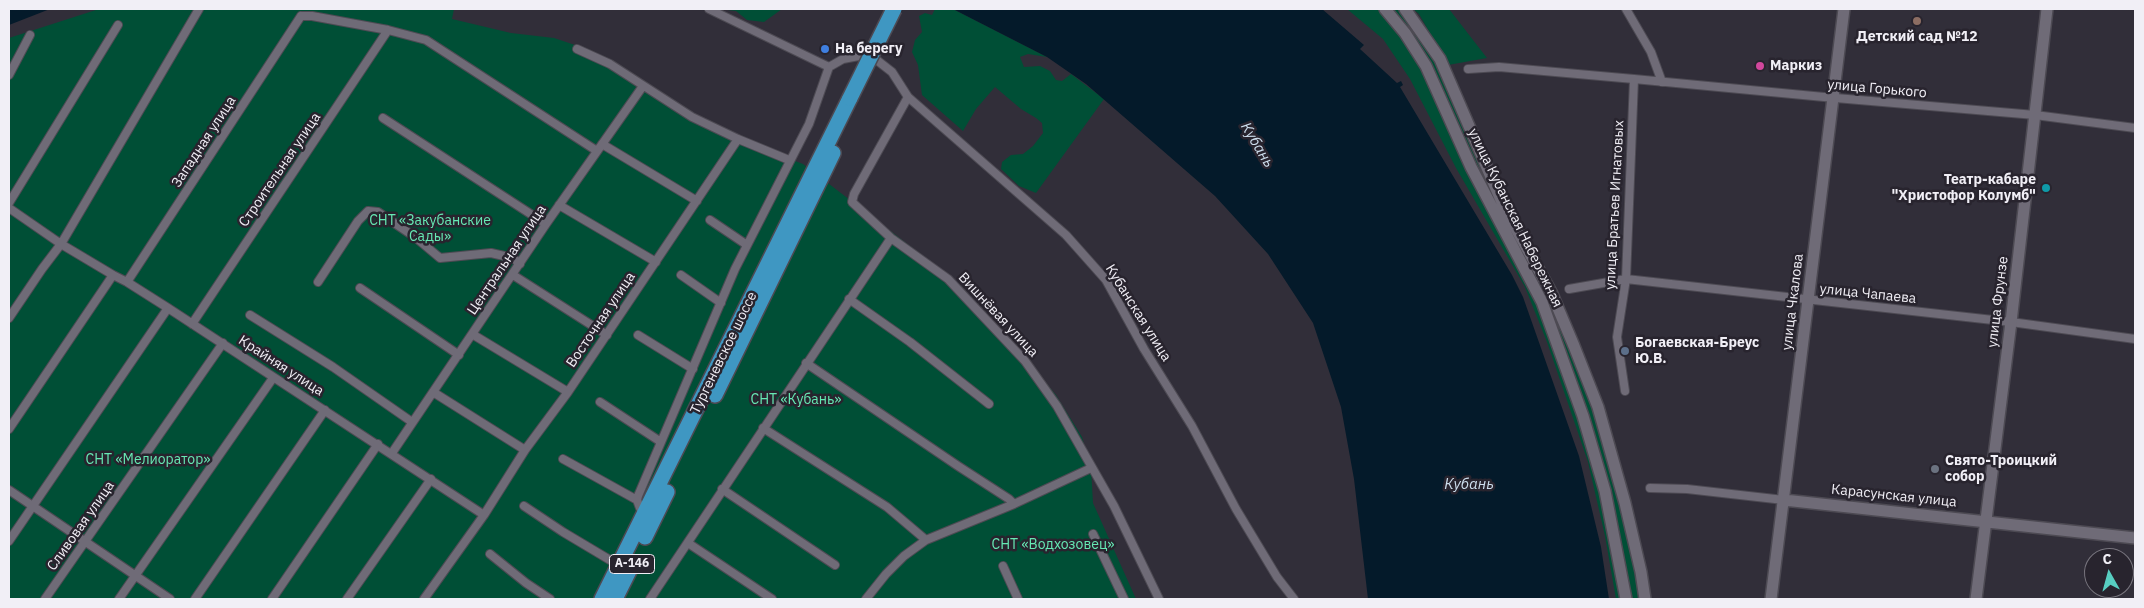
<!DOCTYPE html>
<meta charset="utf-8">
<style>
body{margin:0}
#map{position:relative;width:2144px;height:608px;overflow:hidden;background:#312e39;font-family:"IBM Plex Sans",sans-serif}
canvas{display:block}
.frame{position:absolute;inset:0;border:10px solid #f1eff6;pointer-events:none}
.north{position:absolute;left:2084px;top:548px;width:50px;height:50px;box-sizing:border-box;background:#28242e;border:1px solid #78757e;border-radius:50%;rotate:353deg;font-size:14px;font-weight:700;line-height:20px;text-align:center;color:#f1eff6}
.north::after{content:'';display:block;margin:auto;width:18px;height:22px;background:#57cec1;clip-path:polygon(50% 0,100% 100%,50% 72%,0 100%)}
</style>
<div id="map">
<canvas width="2144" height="608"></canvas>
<div class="frame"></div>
<div class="north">С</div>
</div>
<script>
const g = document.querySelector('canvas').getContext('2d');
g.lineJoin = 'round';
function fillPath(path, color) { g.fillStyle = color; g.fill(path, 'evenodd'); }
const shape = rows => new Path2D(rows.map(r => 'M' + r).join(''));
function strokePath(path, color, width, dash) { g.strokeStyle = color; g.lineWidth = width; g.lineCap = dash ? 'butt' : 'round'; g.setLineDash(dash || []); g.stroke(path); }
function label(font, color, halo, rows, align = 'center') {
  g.font = font + ' "IBM Plex Sans",sans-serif'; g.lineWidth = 5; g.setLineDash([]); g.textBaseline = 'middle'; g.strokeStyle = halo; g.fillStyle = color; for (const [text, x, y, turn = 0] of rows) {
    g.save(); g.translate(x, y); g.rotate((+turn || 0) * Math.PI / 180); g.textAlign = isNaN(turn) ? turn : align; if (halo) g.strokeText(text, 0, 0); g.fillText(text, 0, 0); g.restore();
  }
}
const green = shape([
 [99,9,454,9,452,19,511,33,554,38,575,45,610,62,693,115,738,139,803,164,948,275,1029,362,1056,395,1082,437,1091,468,1093,503,1136,599,9,599,9,38],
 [720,9,782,9,764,22,747,20,736,11],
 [935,9,953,9,1047,57,1028,54,1020,57,1024,67,1040,66,1050,71,1056,80,1062,81,1071,74,1104,99,1036,193,1019,186,1001,169,1002,162,1011,155,1023,154,1033,146,1043,133,1042,123,1036,118,1021,109,995,87,976,109,963,131,922,95,918,65,912,52,915,40,922,32,919,16,925,13,932,15],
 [1347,9,1378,9,1413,52,1537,301,1582,428,1600,491,1621,599,1616,599,1605,536,1588,462,1547,342,1525,287,1456,168,1410,79,1383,39],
 [1390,9,1398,9,1403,13,1432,56,1569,343,1600,430,1632,551,1640,599,1630,599,1589,425,1501,220,1426,57,1416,40],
 [1413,9,1449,9,1487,58,1448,65,1419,14]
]);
const water = shape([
 [9,9,50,9,9,25],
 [953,9,1322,9,1364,45,1360,49,1397,83,1401,81,1403,85,1400,87,1512,275,1523,297,1579,456,1601,547,1609,599,1368,599,1354,479,1341,407,1313,323,1268,254,1215,196,1086,84,1047,57]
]);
const street = shape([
 [709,9,829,67],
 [1626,9,1651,52,1662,82],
 [301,16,312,16,388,30,426,40,597,151],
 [577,49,610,64,692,117,738,139,789,160],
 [829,67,843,59,869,54,892,72,908,97,1066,235,1106,280,1144,349,1192,426,1236,509,1277,577,1294,599],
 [1468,69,1499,67,1634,79,1824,97,2035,115,2135,128],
 [9,75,30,35],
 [908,97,854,194,852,202,891,238,948,279,1025,361,1057,406,1114,506,1159,599],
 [383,118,546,224],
 [602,144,697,201],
 [9,203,118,25],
 [559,205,656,262],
 [9,208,61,244,113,275,127,282,168,308,484,515],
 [710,220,747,245],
 [513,275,607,335],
 [681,275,721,303],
 [127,282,301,16],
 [318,282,358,221,368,211,378,212,415,237,440,258,491,253,513,258,520,264],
 [360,288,459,355],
 [1569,289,1626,279,2011,322,2135,339],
 [849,299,910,342,989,404],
 [250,315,333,367,412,422],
 [9,318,42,269,61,244,199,9],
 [192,324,388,30],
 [472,334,568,392],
 [638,335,693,369],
 [806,363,958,466,1009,499,1014,504],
 [1625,391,1617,337,1626,279,1634,79],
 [433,392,525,450],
 [600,402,661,442],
 [763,428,887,507,926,540],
 [9,429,113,275],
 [392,453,546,224,643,86],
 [563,459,637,500],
 [1650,488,1687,489,1784,500],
 [722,489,835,565],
 [9,490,170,599],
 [524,506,563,532,620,566],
 [646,511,640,508,637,500,638,496,735,269,809,124,829,67],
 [1093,534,1124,599],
 [9,541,168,308],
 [688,543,772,599],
 [490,554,526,583,550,599],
 [1003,566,1018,599],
 [45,599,223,343],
 [119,599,273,378],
 [195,599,325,410],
 [272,599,378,444],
 [347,599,431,479],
 [424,599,484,515,525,450,568,392,738,139],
 [650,599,891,238],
 [866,599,886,574,904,556,926,540,1014,504,1091,468]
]);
const secondary = shape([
 [1385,9,1405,33,1426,66,1471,167,1542,302,1583,416,1605,491,1626,599],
 [1405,9,1440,59,1504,207,1552,294,1574,346,1598,407,1625,503,1641,572,1645,599],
 [1784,500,2135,538],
 [1771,599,1844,9],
 [1976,599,2011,322,2047,9]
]);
const highway = shape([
 [715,395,833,153],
 [645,537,667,492],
 [602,599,850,98],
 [615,599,629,571]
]);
const highwayBridge = shape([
 [850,98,894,9]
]);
const markers = [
 [1917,21,5,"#8d6e63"],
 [825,49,5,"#3f7fe0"],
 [1760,66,5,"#d1479c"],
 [2046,188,5,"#0f9aa8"],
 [1625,351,5,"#5c6f8a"],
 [1935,469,5,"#6b7280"]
];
const shields = [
 [632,564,45]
];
const shieldNames = [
 ["А-146",632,564]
];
const poiNames = [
 ["Детский сад №12",1917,37,"center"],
 ["На берегу",835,49],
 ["Маркиз",1770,66],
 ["Театр-кабаре",2036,180,"right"],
 ["\"Христофор Колумб\"",2036,196,"right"],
 ["Богаевская-Бреус",1635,343],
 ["Ю.В.",1635,359],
 ["Свято-Троицкий",1945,461],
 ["собор",1945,477]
];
const streetNames = [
 ["улица Горького",1877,89,5],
 ["Западная улица",204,142,-57],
 ["Строительная улица",280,170,-56],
 ["улица Братьев Игнатовых",1615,205,-87],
 ["улица Кубанская Набережная",1515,218,64],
 ["Центральная улица",507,260,-56],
 ["улица Чапаева",1868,294,6],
 ["улица Чкалова",1793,302,-83],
 ["улица Фрунзе",1998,302,-83],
 ["Кубанская улица",1138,313,58],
 ["Вишнёвая улица",998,315,47],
 ["Восточная улица",601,320,-56],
 ["Тургеневское шоссе",724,353,-64],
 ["Крайняя улица",281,366,33],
 ["Карасунская улица",1894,496,6],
 ["Сливовая улица",81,526,-55]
];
const parkNames = [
 ["СНТ «Закубанские",430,221],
 ["Сады»",430,237],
 ["СНТ «Кубань»",796,400],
 ["СНТ «Мелиоратор»",148,460],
 ["СНТ «Водхозовец»",1053,545]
];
const waterNames = [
 ["Кубань",1257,145,59],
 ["Кубань",1469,485]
];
fillPath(green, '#004f36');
fillPath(water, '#041a2a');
strokePath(street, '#4d4a53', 10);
strokePath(secondary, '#4d4a53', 14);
strokePath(highway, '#4d4a53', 18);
strokePath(street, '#6f6b77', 8);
strokePath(secondary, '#6f6b77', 11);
strokePath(highway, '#3f97c2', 15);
strokePath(highwayBridge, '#4d4a53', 18, []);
strokePath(highwayBridge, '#3f97c2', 15);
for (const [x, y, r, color] of markers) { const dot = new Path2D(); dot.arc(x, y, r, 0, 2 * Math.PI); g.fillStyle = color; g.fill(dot); strokePath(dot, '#28242e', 2); }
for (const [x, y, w] of shields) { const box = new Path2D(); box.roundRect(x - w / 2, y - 9.5, w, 19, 4); g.fillStyle = '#28242e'; g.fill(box); strokePath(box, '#f1eff6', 1); }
label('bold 12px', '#f1eff6', null, shieldNames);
label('bold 14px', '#f1eff6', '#28242e', poiNames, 'left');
label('14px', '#f1eff6', '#28242e', streetNames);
label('14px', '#66e9b4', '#28242e', parkNames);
label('italic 15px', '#cedfee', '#28242e', waterNames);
</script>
